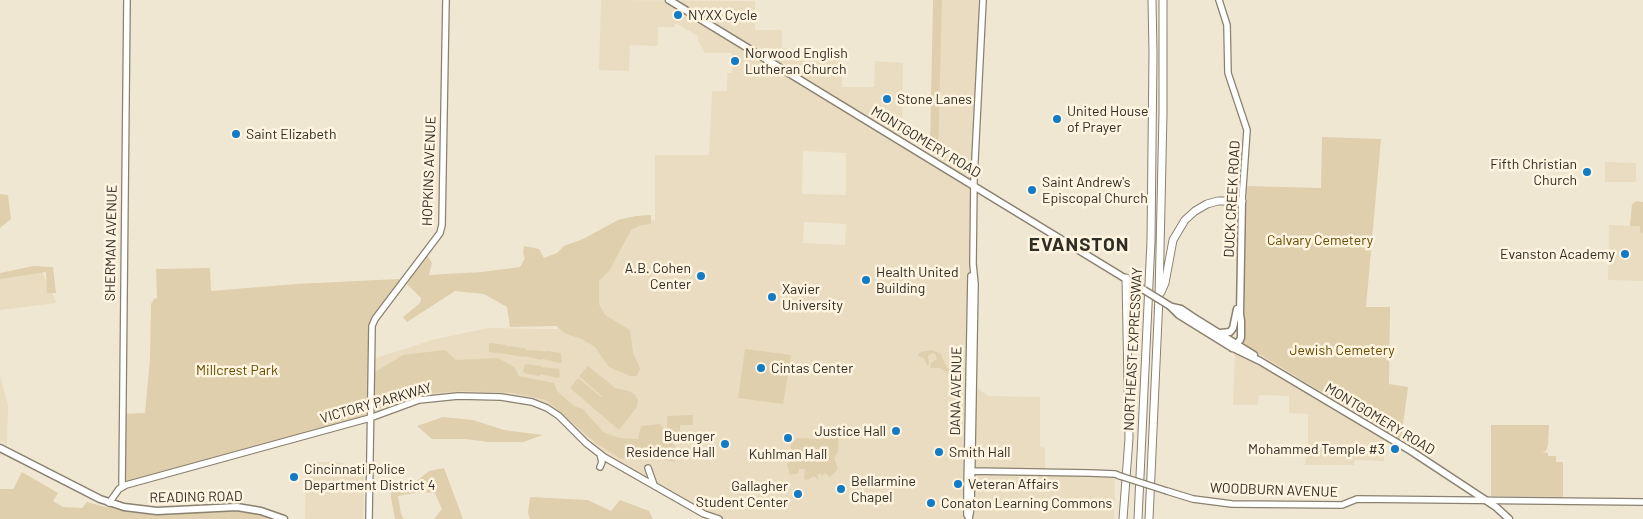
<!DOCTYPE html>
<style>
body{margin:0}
canvas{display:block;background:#f0e7d3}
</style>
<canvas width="1643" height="519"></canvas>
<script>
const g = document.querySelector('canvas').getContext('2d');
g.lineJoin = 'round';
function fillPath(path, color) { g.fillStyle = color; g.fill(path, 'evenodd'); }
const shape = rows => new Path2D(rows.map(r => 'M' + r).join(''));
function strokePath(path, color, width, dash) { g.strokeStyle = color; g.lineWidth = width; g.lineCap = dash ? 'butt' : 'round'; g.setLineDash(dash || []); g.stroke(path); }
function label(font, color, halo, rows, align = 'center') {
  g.font = font + ' Barlow,sans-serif'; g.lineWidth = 5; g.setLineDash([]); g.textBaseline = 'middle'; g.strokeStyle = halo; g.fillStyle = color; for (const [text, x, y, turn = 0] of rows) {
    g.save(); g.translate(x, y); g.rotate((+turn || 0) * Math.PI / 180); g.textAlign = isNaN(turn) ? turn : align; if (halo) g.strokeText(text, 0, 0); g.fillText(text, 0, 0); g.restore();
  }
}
const built = shape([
 [601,0,755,1,755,30,782,30,782,48,809,50,810,56,842,57,842,87,874,87,875,61,903,63,902,132,899,140,935,161,942,0,978,0,978,7,982,7,974,179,975,387,989,396,1040,397,1040,447,1045,448,1045,472,1115,474,1114,519,719,519,613,463,547,408,501,397,437,397,370,418,370,360,432,340,488,328,558,329,602,234,640,221,655,220,655,155,709,155,712,91,727,91,727,73,732,73,732,53,705,53,698,40,698,36,675,23,675,27,658,27,658,46,630,45,629,71,599,70],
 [803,151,846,153,846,195,802,194],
 [804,222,846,224,845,245,803,243],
 [1605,162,1636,163,1636,182,1605,182],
 [1630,220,1643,220,1643,281,1608,280,1609,225,1630,226],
 [40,268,57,303,0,310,0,274],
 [1235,349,1384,435,1384,461,1355,460,1354,465,1305,465,1308,442,1308,414,1289,413,1289,396,1259,395,1258,405,1233,405],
 [0,375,8,405,7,445,0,441],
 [306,462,339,462,364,469,363,519,305,519]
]);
const green = shape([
 [933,0,942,0,938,157,932,153,933,148,930,147],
 [1322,137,1381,139,1366,307,1390,307,1389,384,1408,387,1401,440,1244,345,1247,186,1321,188],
 [0,194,8,195,11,219,0,228],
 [1637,201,1643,202,1643,234,1640,232,1640,226,1630,226,1632,204],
 [651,215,651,224,641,225,631,230,609,271,599,281,599,304,605,315,630,330,633,353,640,368,637,376,630,376,609,367,595,347,582,339,566,334,556,326,510,327,507,307,484,294,455,291,407,322,403,317,420,303,421,298,407,284,427,254,432,263,429,275,482,272,520,267,525,258,523,253,524,246,539,249,544,258,557,253,564,246,583,239,618,220,636,216],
 [33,266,53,267,56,293,47,293,46,272,0,279,0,273],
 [210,268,211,291,296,284,398,279,404,281,375,319,370,418,122,487,122,414,145,413,150,359,151,304,154,299,157,298,156,269],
 [491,343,506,345,507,347,509,346,525,348,526,350,543,351,544,352,546,351,561,353,562,361,560,363,543,359,541,360,525,356,523,357,506,354,489,352,489,344],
 [745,349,791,355,783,404,738,398],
 [445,350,456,360,498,358,514,367,519,376,554,383,557,391,574,406,583,409,603,432,619,438,638,439,641,426,660,424,667,434,667,416,693,415,693,425,680,425,680,434,667,434,675,447,675,462,648,456,621,459,596,443,546,400,513,393,462,391,424,394,398,399,381,408,374,402,375,372,403,355],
 [932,350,941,354,946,367,951,371,951,373,950,374,940,368,930,368,931,363,937,359,935,354,932,353,928,356,929,363,928,367,924,358,918,356,919,353,921,352],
 [525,364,541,366,542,368,544,367,559,369,560,377,557,378,541,374,539,376,524,373,523,371],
 [588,366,615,388,629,391,635,395,638,400,637,407,619,430,570,388,578,378,601,397,603,397,579,376],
 [443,417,473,420,504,430,543,435,523,442,488,442,466,439,432,439,417,426],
 [1491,425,1549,425,1548,445,1546,451,1542,452,1548,453,1548,456,1556,456,1556,462,1563,462,1563,497,1491,496],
 [822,429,839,429,838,452,834,458,838,469,830,477,825,473,822,476,821,473,818,475,818,480,814,476,807,480,804,479,805,469,799,469,799,473,790,475,787,464,791,460,791,445,797,438,822,439],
 [444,468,463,519,434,519,442,509,435,493,421,492,398,496,401,514,404,519,395,519,391,498,391,484,414,483,429,471],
 [22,472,58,493,53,501,63,507,82,508,87,502,109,508,109,503,139,510,237,507,283,519,0,519,0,489,13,489],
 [530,497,588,500,611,511,620,500,649,511,653,519,530,519,528,513]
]);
const secondary = shape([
 [1219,0,1227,25,1228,73,1247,130,1242,201],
 [600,467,602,462,600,454],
 [648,468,654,485],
 [970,471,1090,473,1115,474,1120,476],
 [122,487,127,0],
 [1167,491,1193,499,1232,504,1342,505,1357,499,1643,502],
 [109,503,119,489,126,485,370,418,419,400,458,396,501,397,532,402,547,408,559,416,586,443,604,457,704,514,719,519],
 [969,518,967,515,967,490,971,276],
 [369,519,372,326,375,319,440,233,442,225,446,0],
 [969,519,971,508,975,284,973,264,974,179,983,0]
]);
const primary = shape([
 [669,0,1144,290],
 [1170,306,1179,315,1229,346,1260,361,1411,451,1496,507,1509,519],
 [1172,307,1181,309,1193,317,1254,355],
 [1220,333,1230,332,1233,328,1237,309],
 [1232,348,1240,340,1241,337,1241,321,1240,314,1242,201],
 [0,448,100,499,124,507,157,511,237,507,261,511,284,519]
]);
const highway = shape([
 [1161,292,1165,283,1173,240,1185,220,1195,211,1207,204,1218,201,1242,201],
 [1123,519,1129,438,1126,278],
 [1138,519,1151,241,1153,53,1152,0],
 [1149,519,1159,297,1163,113,1163,0]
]);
const secondaryBridge = shape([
 [1120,476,1167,491]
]);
const primaryBridge = shape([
 [1144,290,1170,306]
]);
const markers = [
 [678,15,5,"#127bc6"],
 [735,61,5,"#127bc6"],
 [887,99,5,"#127bc6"],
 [1057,119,5,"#127bc6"],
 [236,134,5,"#127bc6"],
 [1587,172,5,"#127bc6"],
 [1032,190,5,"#127bc6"],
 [1625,254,5,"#127bc6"],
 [701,276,5,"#127bc6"],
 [866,280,5,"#127bc6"],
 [772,297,5,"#127bc6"],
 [761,368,5,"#127bc6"],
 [896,431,5,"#127bc6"],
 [788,438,5,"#127bc6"],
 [725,444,5,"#127bc6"],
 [1395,449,5,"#127bc6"],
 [939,452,5,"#127bc6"],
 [294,477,5,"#127bc6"],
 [958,484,5,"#127bc6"],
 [841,489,5,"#127bc6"],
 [798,494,5,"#127bc6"],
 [931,503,5,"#127bc6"]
];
const poiNames = [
 ["NYXX Cycle",688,15],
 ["Norwood English",745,53],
 ["Lutheran Church",745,69],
 ["Stone Lanes",897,99],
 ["United House",1067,111],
 ["of Prayer",1067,127],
 ["Saint Elizabeth",246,134],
 ["Fifth Christian",1577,164,"right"],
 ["Church",1577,180,"right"],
 ["Saint Andrew's",1042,182],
 ["Episcopal Church",1042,198],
 ["Evanston Academy",1615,254,"right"],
 ["A.B. Cohen",691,268,"right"],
 ["Center",691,284,"right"],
 ["Health United",876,272],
 ["Building",876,288],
 ["Xavier",782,289],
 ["University",782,305],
 ["Cintas Center",771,368],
 ["Justice Hall",886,431,"right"],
 ["Buenger",715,436,"right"],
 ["Residence Hall",715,452,"right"],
 ["Mohammed Temple #3",1385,449,"right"],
 ["Smith Hall",949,452],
 ["Kuhlman Hall",788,454,"center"],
 ["Cincinnati Police",304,469],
 ["Department District 4",304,485],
 ["Bellarmine",851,481],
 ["Chapel",851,497],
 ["Veteran Affairs",968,484],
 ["Gallagher",788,486,"right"],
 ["Student Center",788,502,"right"],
 ["Conaton Learning Commons",941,503]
];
const streetNames = [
 ["MONTGOMERY ROAD",926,142,31],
 ["HOPKINS AVENUE",429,171,-88],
 ["DUCK CREEK ROAD",1232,199,-87],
 ["SHERMAN AVENUE",111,243,-89],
 ["NORTHEAST EXPRESSWAY",1133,349,-87],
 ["DANA AVENUE",956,391,-89],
 ["VICTORY PARKWAY",376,403,-16],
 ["MONTGOMERY ROAD",1380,419,31],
 ["WOODBURN AVENUE",1274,490,2],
 ["READING ROAD",196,497,-1]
];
const parkNames = [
 ["Calvary Cemetery",1320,240],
 ["Jewish Cemetery",1342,350],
 ["Millcrest Park",237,370]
];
const districtNames = [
 ["EVANSTON",1079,245]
];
fillPath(built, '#e9dcc1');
fillPath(green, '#dfcfac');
strokePath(secondary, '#8a816f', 8);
strokePath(primary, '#8a816f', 9);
strokePath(highway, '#8a816f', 9);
strokePath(secondary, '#fff', 5.5);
strokePath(primary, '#fff', 6);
strokePath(highway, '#fff', 7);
strokePath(secondaryBridge, '#8a816f', 8, []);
strokePath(primaryBridge, '#8a816f', 9, []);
strokePath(secondaryBridge, '#fff', 5.5);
strokePath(primaryBridge, '#fff', 6);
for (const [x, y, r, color] of markers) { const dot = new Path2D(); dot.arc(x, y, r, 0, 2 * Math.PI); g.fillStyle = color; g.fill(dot); strokePath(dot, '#fef4e0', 2); }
label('14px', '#302d25', '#fef4e0', poiNames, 'left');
label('14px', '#302d25', '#fef4e0', streetNames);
label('14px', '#654b00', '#fef4e0', parkNames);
g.letterSpacing = '1px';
label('bold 19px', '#302d25', '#fef4e0', districtNames);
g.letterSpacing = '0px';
</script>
